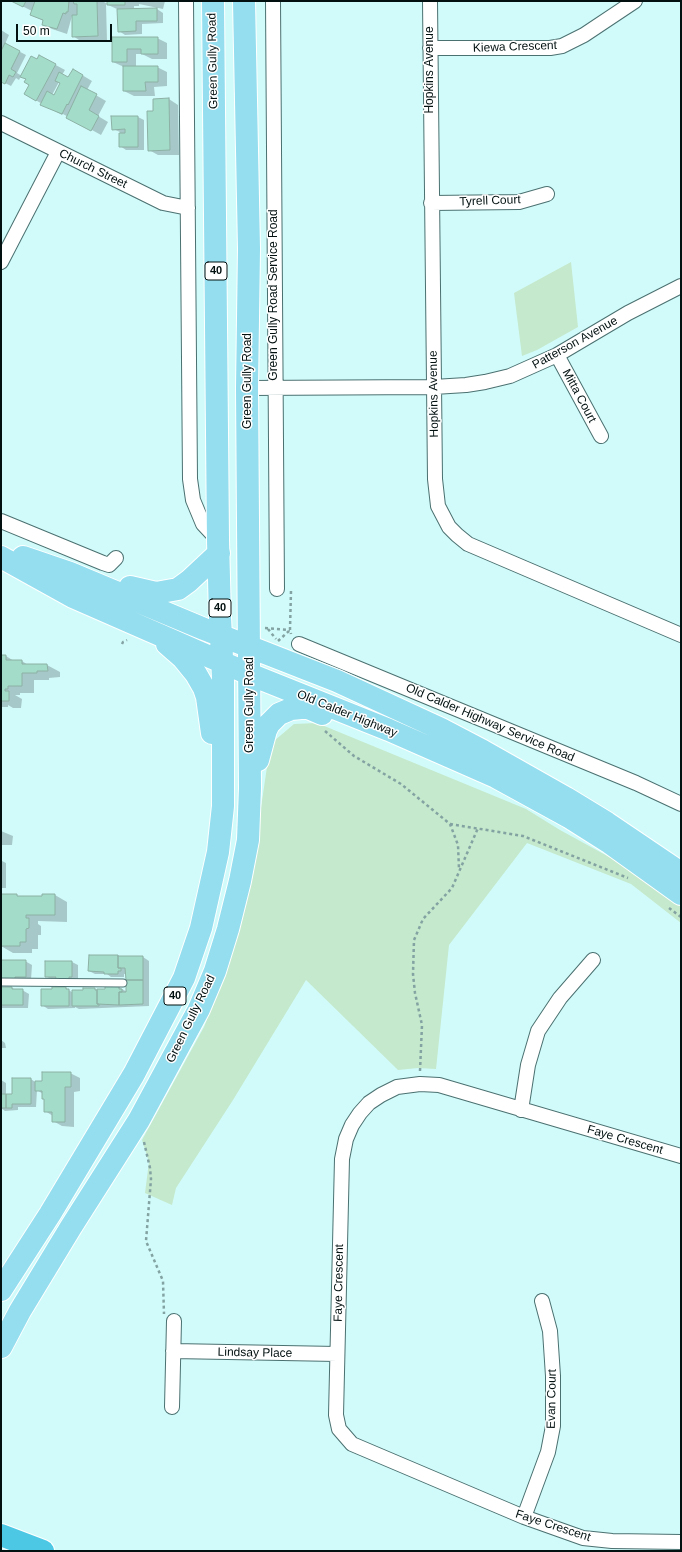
<!DOCTYPE html>
<style>
body{margin:0}
#map{position:relative;width:682px;height:1552px;overflow:hidden;background:#d1fbfa;font-family:Helvetica,sans-serif}
canvas{display:block}
.frame{position:absolute;inset:0;border:2px solid #031010;pointer-events:none}
.scale{position:absolute;left:16px;top:24px;width:96px;height:18px;box-sizing:border-box;border:2px solid #031010;border-top:0;padding-left:5px;font-size:12px;line-height:14px;white-space:nowrap;color:#031010;-webkit-text-stroke:3px #fff;paint-order:stroke}
</style>
<div id="map">
<canvas width="682" height="1552"></canvas>
<div class="frame"></div>
<div class="scale">50 m</div>
</div>
<script>
const g = document.querySelector('canvas').getContext('2d');
g.lineJoin = 'round';
function fillPath(path, color) { g.fillStyle = color; g.fill(path, 'evenodd'); }
const shape = rows => new Path2D(rows.map(r => 'M' + r).join(''));
function strokePath(path, color, width, dash) { g.strokeStyle = color; g.lineWidth = width; g.lineCap = dash ? 'butt' : 'round'; g.setLineDash(dash || []); g.stroke(path); }
function label(font, color, halo, rows, align = 'center') {
  g.font = font + ' Helvetica,sans-serif'; g.lineWidth = 3; g.setLineDash([]); g.textBaseline = 'middle'; g.strokeStyle = halo; g.fillStyle = color; for (const [text, x, y, turn = 0] of rows) {
    g.save(); g.translate(x, y); g.rotate((+turn || 0) * Math.PI / 180); g.textAlign = isNaN(turn) ? turn : align; if (halo) g.strokeText(text, 0, 0); g.fillText(text, 0, 0); g.restore();
  }
}
const green = shape([
 [571,262,578,327,537,350,522,356,514,293],
 [317,723,526,809,560,830,611,858,681,907,681,923,631,884,527,843,449,945,436,1069,418,1068,398,1070,306,980,233,1100,176,1188,172,1205,145,1193,149,1162,142,1140,204,1027,228,966,252,869,268,760,274,741,294,724]
]);
const shadow = shape([
 [12,1,102,1,108,4,108,1,165,1,163,9,139,4,139,6,134,6,134,10,157,9,163,13,163,23,142,24,142,34,125,35,119,31,119,10,106,4,107,41,82,42,73,36,72,16,67,34,52,29,43,24,44,21,31,15,32,11],
 [1,30,9,35,5,44,26,55,17,73,22,76,39,56,65,70,62,75,69,78,82,75,92,81,87,90,106,101,98,116,108,122,101,135,63,114,62,115,51,109,25,94,31,85,27,79,21,76,19,80,16,78,11,86,1,81],
 [59,82,61,83,55,96,52,95],
 [113,38,157,38,167,43,167,59,152,59,142,54,136,54,136,67,157,67,167,72,167,86,154,87,155,96,134,96,124,91,124,67,113,62],
 [169,99,178,105,179,155,158,155,149,150,154,112],
 [138,117,144,120,144,150,126,150,120,146,120,132,113,129],
 [6,656,14,661,22,661,28,665,47,665,60,672,60,677,49,678,49,680,34,680,34,693,20,693,20,695,15,695,22,699,21,708,13,708,8,705,8,707,1,707,1,666],
 [1,831,13,836,12,845,2,845,2,861,6,863,6,888,1,888],
 [16,895,20,897,43,897,55,895,67,902,67,922,38,921,38,924,41,926,41,935,38,935,38,949,32,949,32,953,13,953,1,946,1,906],
 [90,956,143,957,149,961,149,1006,79,1009,75,1007,75,1008,48,1009,42,1005,66,988,73,993,73,991,95,989,98,991,119,987,127,992,126,974,124,974,124,977,111,977,107,974,95,974,89,971],
 [1,961,25,961,32,965,31,980,8,982],
 [72,962,78,965,78,980,52,980,46,976],
 [1,988,12,988,16,990,22,990,29,994,28,1008,1,1008],
 [1,1040,5,1043,6,1048,1,1048],
 [70,1073,80,1078,80,1091,74,1092,74,1127,62,1126,53,1121,53,1116,45,1111,45,1100,43,1099,43,1094,37,1090,36,1107,18,1107,18,1110,5,1111,1,1108,1,1080,6,1083,6,1095,13,1095,31,1079,35,1082,43,1082]
]);
const building = shape([
 [11,1,26,1,23,7,11,1],
 [35,1,69,1,68,12,66,12,66,14,63,13,57,29,42,25,43,20,30,15,35,1],
 [73,1,97,1,98,36,72,37,72,15,77,15,77,4,74,4,73,1],
 [107,1,130,1,125,1,125,5,107,5,107,1],
 [157,8,157,21,136,21,136,31,118,32,117,9,157,8],
 [112,37,158,37,158,54,141,54,141,49,127,49,127,62,112,62,112,37],
 [5,43,20,51,11,69,16,72,13,77,9,75,5,84,1,82,1,51,5,43],
 [39,55,56,64,36,101,24,94,29,85,24,82,26,79,20,77,31,56,37,59,39,55],
 [123,66,158,66,158,82,145,82,146,91,123,91,123,66],
 [73,69,83,75,68,105,67,104,62,114,40,105,47,91,54,95,60,83,55,81,59,72,68,77,73,69],
 [81,86,97,94,89,110,99,116,91,131,66,118,81,86],
 [169,98,170,150,148,151,147,111,153,111,153,99,169,98],
 [111,116,138,116,138,147,119,147,119,133,125,133,125,129,112,130,111,116],
 [1,655,6,655,6,660,22,660,22,664,47,664,48,671,37,671,37,673,22,673,22,686,8,686,8,689,5,689,5,691,9,691,9,701,1,701,1,655],
 [1,894,17,894,17,896,42,896,42,894,55,894,55,915,26,915,26,918,29,918,29,928,26,929,26,942,20,942,20,946,1,946,1,894],
 [89,955,118,955,118,968,121,968,121,971,118,971,118,974,104,974,104,972,88,971,89,955],
 [118,956,143,956,143,980,126,980,125,968,118,968,118,956],
 [1,960,26,960,26,977,15,977,15,979,1,979,1,960],
 [45,961,72,961,72,977,69,977,69,979,55,979,56,977,45,977,45,961],
 [126,980,143,980,143,1004,119,1005,119,992,126,992,126,980],
 [105,986,119,986,119,989,122,989,122,992,119,992,119,1005,97,1004,97,989,105,989,105,986],
 [1,987,12,987,12,989,23,989,23,1005,1,1005,1,987],
 [52,987,66,987,66,989,69,989,69,1006,41,1006,41,989,52,989,52,987],
 [83,988,95,988,95,990,97,990,97,1004,99,1004,99,1006,72,1006,72,990,83,990,83,988],
 [42,1072,71,1072,71,1087,65,1087,65,1122,52,1122,52,1112,44,1112,44,1099,42,1099,42,1091,35,1091,35,1081,42,1081,42,1072],
 [12,1078,31,1078,31,1104,12,1104,12,1108,6,1108,6,1094,12,1094,12,1078],
 [1,1094,6,1094,6,1108,1,1108,1,1094]
]);
const path = shape([
 [291,591,290,629,291,634],
 [265,628,290,630],
 [268,629,276,639],
 [278,641,289,631],
 [122,644,123,642,127,640],
 [325,731,354,756,401,784,450,824,458,845,459,869],
 [450,824,523,836,628,878],
 [669,908,681,917],
 [420,1071,422,1025,415,993,413,974,414,940,423,919,452,888,478,828],
 [144,1142,150,1168,151,1179,146,1241,163,1281,164,1314]
]);
const lane = shape([
 [1,982,123,983]
]);
const street = shape([
 [186,1,190,479,193,500,203,524,218,540],
 [273,1,277,589],
 [430,1,435,479,438,506,449,527,457,535,468,544,681,635],
 [430,48,550,48,562,46,584,35,635,1],
 [1,123,163,203,188,208],
 [431,203,519,202,547,194],
 [1,262,58,152],
 [557,355,601,436],
 [247,388,434,387,466,385,485,382,510,376,557,355,628,313,681,286],
 [1,521,103,563,109,565,116,558],
 [299,644,636,783,681,804],
 [521,1110,528,1065,538,1031,560,998,593,960],
 [681,1156,439,1085,420,1084,397,1087,381,1095,369,1103,360,1113,352,1125,346,1139,342,1159,336,1415,339,1429,352,1444,524,1517,583,1538,612,1541,681,1542],
 [173,1351,337,1354],
 [172,1407,174,1321],
 [524,1517,548,1452,553,1426,553,1376,550,1331,542,1301]
]);
const primary = shape([
 [1,557,73,597,249,674,389,730,496,777,569,817,610,843,681,894],
 [23,557,70,573,204,629,337,681,441,729,483,751,566,798,607,823,681,873],
 [130,587,156,593,178,589,189,581,219,553],
 [167,644,183,658,196,674,204,688,207,697,212,733],
 [258,760,266,730,269,724,279,714,291,709,301,708,308,708,322,714],
 [1,1290,50,1214,134,1074,184,978,201,928,218,852,223,806,223,678,220,617,218,540,213,1],
 [1,1347,20,1311,71,1227,139,1120,199,1009,215,971,228,929,240,881,248,840,250,788,247,388,249,249,244,1]
]);
const highway = shape([
 [1,1535,43,1551]
]);
const shields = [
 [216,271,22],
 [220,608,22],
 [175,996,22]
];
const shieldNames = [
 ["40",216,271],
 ["40",220,608],
 ["40",175,996]
];
const streetNames = [
 ["Kiewa Crescent",515,47,-2],
 ["Green Gully Road",213,61,-91],
 ["Hopkins Avenue",430,70,-90],
 ["Church Street",93,169,26],
 ["Tyrell Court",490,201,-2],
 ["Green Gully Road Service Road",274,295,-90],
 ["Patterson Avenue",575,343,-29],
 ["Green Gully Road",248,381,-90],
 ["Hopkins Avenue",434,394,-91],
 ["Mitta Court",579,396,62],
 ["Green Gully Road",250,705,-90],
 ["Old Calder Highway",347,714,22],
 ["Old Calder Highway Service Road",490,723,23],
 ["Green Gully Road",191,1019,-64],
 ["Faye Crescent",625,1140,16],
 ["Faye Crescent",339,1283,-89],
 ["Lindsay Place",255,1353,1],
 ["Evan Court",552,1399,-89],
 ["Faye Crescent",553,1526,18]
];
fillPath(green, '#c5e9cc');
fillPath(shadow, '#0003');
fillPath(building, '#a3ddca');
strokePath(building, '#8cb0a4', 1);
strokePath(lane, '#4b7070', 9);
strokePath(street, '#4b7070', 16);
strokePath(primary, '#fff', 24);
strokePath(highway, '#fff', 24);
strokePath(path, '#83a2a2', 2.5, [3, 3]);
strokePath(lane, '#fff', 7);
strokePath(street, '#fff', 14);
strokePath(primary, '#94deef', 22);
strokePath(highway, '#4cc8e5', 22);
for (const [x, y, w] of shields) { const box = new Path2D(); box.roundRect(x - w / 2, y - 9, w, 18, 3); g.fillStyle = '#fff'; g.fill(box); strokePath(box, '#031010', 1); }
label('bold 11px', '#031010', null, shieldNames);
label('12px', '#031010', '#fff', streetNames);
</script>
